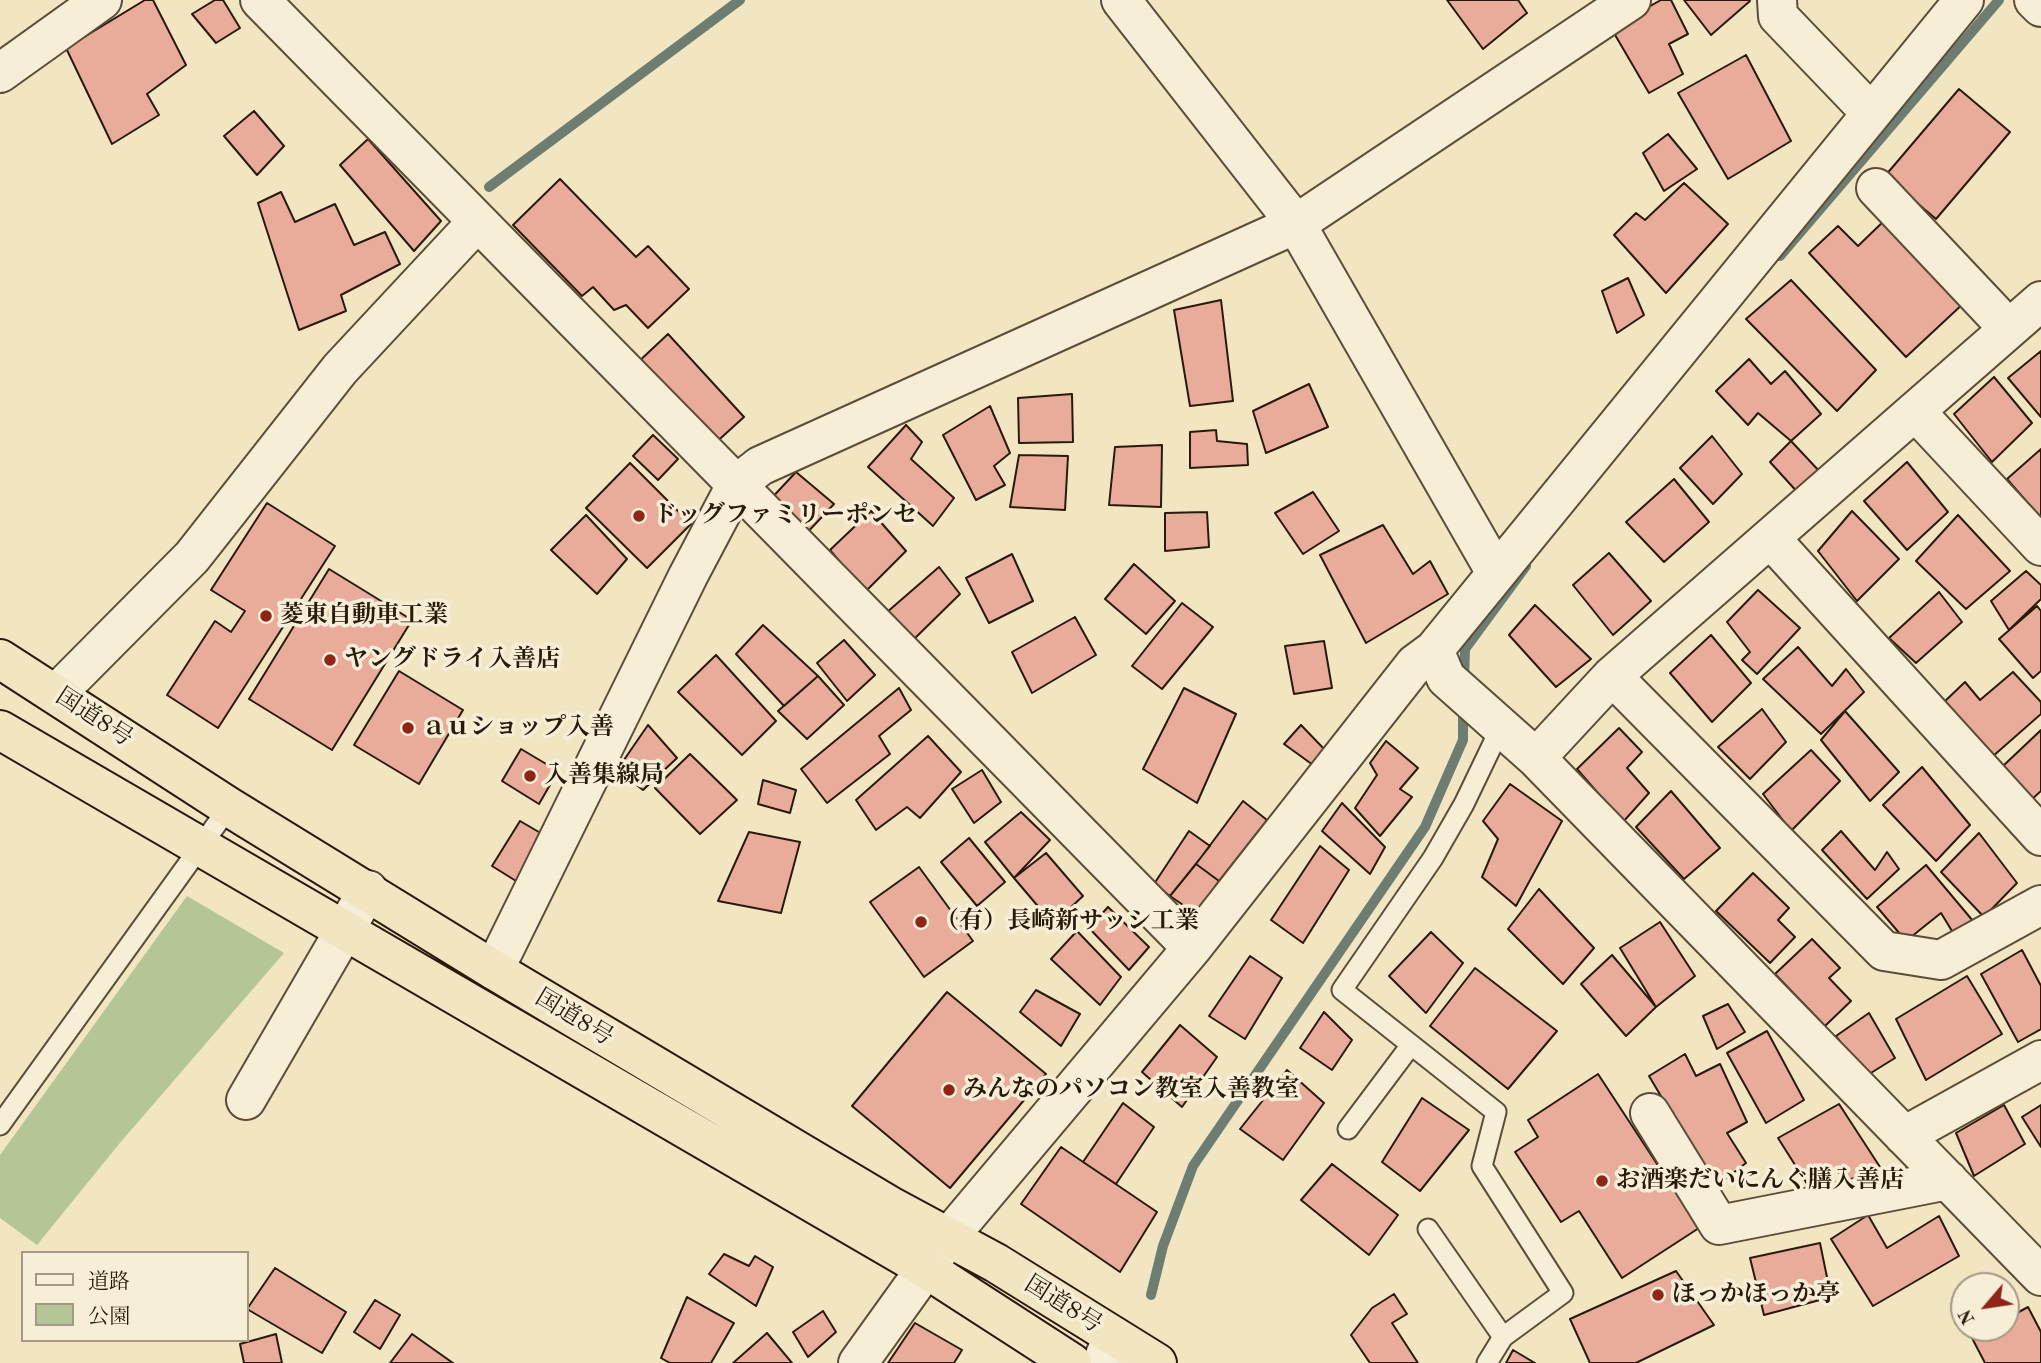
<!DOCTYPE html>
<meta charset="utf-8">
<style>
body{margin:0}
#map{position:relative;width:2041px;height:1363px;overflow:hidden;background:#f1e5c2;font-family:"Old Standard TT","Noto Serif JP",serif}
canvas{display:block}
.legend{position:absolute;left:21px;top:1251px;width:228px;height:91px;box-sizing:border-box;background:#f6eed7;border:2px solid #a49985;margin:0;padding:9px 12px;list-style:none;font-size:21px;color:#2a1a0a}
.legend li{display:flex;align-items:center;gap:14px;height:35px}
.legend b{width:35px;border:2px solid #a49985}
.north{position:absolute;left:1950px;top:1272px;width:70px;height:70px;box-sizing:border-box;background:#f6eed7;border:2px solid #a49985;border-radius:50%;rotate:241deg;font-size:19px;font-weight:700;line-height:28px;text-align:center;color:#2a1a0a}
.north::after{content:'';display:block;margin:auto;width:24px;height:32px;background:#8f2418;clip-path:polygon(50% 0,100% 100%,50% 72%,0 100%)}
</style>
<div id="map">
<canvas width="2041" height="1363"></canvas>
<ul class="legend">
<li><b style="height:9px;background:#f6eed7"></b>道路</li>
<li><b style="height:19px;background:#b4c697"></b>公園</li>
</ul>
<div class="north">N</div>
</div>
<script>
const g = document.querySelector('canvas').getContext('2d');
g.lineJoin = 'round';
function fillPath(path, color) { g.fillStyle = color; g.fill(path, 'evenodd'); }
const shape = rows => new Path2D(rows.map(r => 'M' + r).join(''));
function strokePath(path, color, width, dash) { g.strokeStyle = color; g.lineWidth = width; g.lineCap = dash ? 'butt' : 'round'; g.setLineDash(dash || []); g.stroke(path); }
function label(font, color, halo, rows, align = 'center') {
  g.font = font + ' "Old Standard TT","Noto Serif JP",serif'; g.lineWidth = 7; g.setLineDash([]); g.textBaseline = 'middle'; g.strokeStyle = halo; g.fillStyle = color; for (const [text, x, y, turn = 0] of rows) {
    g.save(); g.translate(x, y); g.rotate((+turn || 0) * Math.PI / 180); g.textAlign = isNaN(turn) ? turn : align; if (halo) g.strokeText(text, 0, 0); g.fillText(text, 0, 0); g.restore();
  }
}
const green = shape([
 [187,896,284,953,119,1144,37,1245,0,1218,0,1155]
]);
const stream = shape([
 [489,187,740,0],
 [1780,256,1999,0],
 [1464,680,1465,649,1526,566],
 [1151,1295,1163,1246,1193,1166,1425,827,1463,740,1463,707]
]);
const building = shape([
 [145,0,153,0,186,65,147,94,159,115,112,144,66,48,145,0],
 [215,0,223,0,240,28,216,43,192,14,215,0],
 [1447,0,1518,0,1527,13,1483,49,1447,0],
 [1661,0,1671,0,1688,34,1669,44,1683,74,1649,93,1611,28,1661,0],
 [1684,0,1749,0,1750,1,1711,35,1684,0],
 [1746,55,1791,141,1728,179,1678,93,1746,55],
 [1959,89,2010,132,1936,219,1885,176,1959,89],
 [254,111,284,146,257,175,224,136,254,111],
 [1668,134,1697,169,1664,191,1643,153,1668,134],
 [368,139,441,221,414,251,340,165,368,139],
 [560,179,636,257,648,246,689,289,648,328,626,305,614,310,593,287,582,296,513,225,560,179],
 [1684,183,1728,224,1666,293,1614,235,1636,213,1645,220,1684,183],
 [281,192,295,222,335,204,354,245,385,232,400,264,341,295,346,311,299,330,258,203,281,192],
 [1888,217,1966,301,1906,357,1809,253,1838,226,1858,246,1888,217],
 [1628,278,1644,315,1617,333,1602,291,1628,278],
 [1791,280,1876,370,1837,411,1746,319,1791,280],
 [1221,300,1233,401,1190,406,1174,310,1221,300],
 [668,334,744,417,711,447,634,366,668,334],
 [2041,351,2041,417,2008,378,2041,351],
 [1749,359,1771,384,1785,371,1821,414,1791,441,1758,413,1748,425,1716,391,1749,359],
 [1994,377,2032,423,1992,462,1954,414,1994,377],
 [1309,384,1328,427,1266,453,1253,411,1309,384],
 [1072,394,1073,442,1019,443,1018,398,1072,394],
 [990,406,1010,453,994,466,1005,485,976,500,943,435,990,406],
 [906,425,922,442,911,459,954,498,933,526,868,467,906,425],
 [1216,430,1217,441,1247,444,1248,465,1190,468,1190,432,1216,430],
 [653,435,678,459,658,480,633,456,653,435],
 [1712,436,1742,474,1713,504,1680,468,1712,436],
 [1791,441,1821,473,1800,495,1770,462,1791,441],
 [1162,445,1161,507,1109,505,1115,447,1162,445],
 [2041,449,2041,518,2007,479,2041,449],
 [1019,455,1068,456,1065,510,1010,507,1019,455],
 [1907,462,1948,512,1907,550,1864,501,1907,462],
 [630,463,691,524,647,568,586,508,630,463],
 [796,472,834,504,804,536,767,503,796,472],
 [1674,479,1709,522,1664,562,1626,522,1674,479],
 [1313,492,1339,531,1303,554,1275,513,1313,492],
 [267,503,335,546,218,728,167,695,215,621,231,632,245,611,211,590,267,503],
 [871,511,906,551,865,592,830,550,871,511],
 [1852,511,1899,559,1857,601,1818,551,1852,511],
 [1207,512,1209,547,1165,551,1165,513,1207,512],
 [586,515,627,559,597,594,551,550,586,515],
 [1958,515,2010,571,1966,609,1916,561,1958,515],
 [1383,525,1413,574,1430,561,1448,594,1366,643,1320,555,1383,525],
 [1609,553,1651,601,1613,635,1573,585,1609,553],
 [1012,554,1033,601,989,623,966,578,1012,554],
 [1134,564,1175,601,1146,634,1105,599,1134,564],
 [939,567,960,594,909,644,886,613,939,567],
 [329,569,412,620,332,750,249,699,329,569],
 [2026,571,2041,585,2041,599,2009,630,1991,601,2026,571],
 [1758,590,1800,628,1757,674,1742,660,1750,652,1727,622,1758,590],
 [1939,592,1962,622,1916,663,1889,638,1939,592],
 [1182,603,1213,627,1162,689,1132,666,1182,603],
 [1535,605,1591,659,1556,687,1509,635,1535,605],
 [2037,606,2041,611,2041,671,2033,678,1999,639,2037,606],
 [1075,617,1096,655,1032,693,1012,652,1075,617],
 [763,625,818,676,784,706,736,654,763,625],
 [1711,635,1751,683,1712,722,1670,673,1711,635],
 [844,640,875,675,847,701,817,663,844,640],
 [1324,641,1332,688,1294,694,1285,646,1324,641],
 [1798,647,1832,686,1846,669,1864,692,1821,734,1763,679,1798,647],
 [716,655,776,721,742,755,678,692,716,655],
 [399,671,463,710,419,784,354,745,399,671],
 [2013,672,2041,702,2041,714,1992,757,1943,703,1965,682,1980,700,2013,672],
 [818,676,844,705,807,739,778,711,818,676],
 [899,688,911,710,879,736,890,754,827,803,801,769,899,688],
 [1184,688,1236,714,1197,803,1143,769,1184,688],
 [1762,709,1786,742,1750,779,1718,747,1762,709],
 [1845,711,1899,772,1870,801,1821,740,1845,711],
 [648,725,677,758,643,790,617,770,648,725],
 [1301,725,1325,750,1313,765,1284,744,1301,725],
 [1619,728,1642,752,1627,768,1649,793,1623,822,1577,769,1619,728],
 [2041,730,2041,791,2030,801,2003,766,2041,730],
 [928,736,961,772,920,818,907,807,876,830,856,800,928,736],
 [1386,741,1418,768,1400,789,1412,797,1380,836,1355,808,1377,775,1370,763,1386,741],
 [521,749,558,771,539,804,502,781,521,749],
 [1811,750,1840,781,1791,831,1763,794,1811,750],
 [690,754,737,800,700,834,655,788,690,754],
 [1922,767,1970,825,1936,861,1883,805,1922,767],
 [982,770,1001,802,974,823,952,789,982,770],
 [763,780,796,790,790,813,758,804,763,780],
 [1510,784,1562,821,1516,906,1482,877,1498,839,1483,821,1510,784],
 [1671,791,1720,848,1684,879,1636,827,1671,791],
 [1243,801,1267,820,1219,881,1196,864,1243,801],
 [1342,803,1385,847,1370,874,1322,831,1342,803],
 [1021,812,1050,840,1014,878,985,842,1021,812],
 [520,821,544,835,516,881,492,866,520,821],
 [1189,831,1210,846,1170,896,1154,884,1189,831],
 [1841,831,1875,870,1887,852,1899,869,1867,899,1822,850,1841,831],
 [749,832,800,842,781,913,718,901,749,832],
 [1979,833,2017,883,1984,917,1941,872,1979,833],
 [969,838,1005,882,977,906,941,862,969,838],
 [1320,846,1349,870,1303,943,1271,920,1320,846],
 [1046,853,1083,896,1053,924,1014,878,1046,853],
 [1196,864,1219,881,1196,914,1170,896,1196,864],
 [1926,865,1973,921,1955,936,1941,913,1906,941,1877,907,1926,865],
 [919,867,973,941,924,977,870,902,919,867],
 [1753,873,1789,908,1778,920,1795,937,1770,963,1716,911,1753,873],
 [1539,889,1594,948,1563,984,1508,929,1539,889],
 [1108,907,1149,947,1129,970,1089,928,1108,907],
 [1660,922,1695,976,1656,1007,1620,948,1660,922],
 [1077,931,1121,977,1100,1005,1051,959,1077,931],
 [1431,932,1463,963,1426,1013,1389,976,1431,932],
 [1812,939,1840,968,1829,978,1851,1001,1825,1026,1775,974,1812,939],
 [2022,950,2041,986,2041,1029,2018,1042,1981,974,2022,950],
 [1612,955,1656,1007,1626,1036,1581,984,1612,955],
 [1250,956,1282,978,1245,1039,1209,1016,1250,956],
 [1475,968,1557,1031,1508,1089,1430,1026,1475,968],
 [1967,976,2002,1034,1926,1080,1896,1019,1967,976],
 [1036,990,1080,1014,1061,1046,1020,1012,1036,990],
 [947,992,1046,1074,950,1188,852,1106,947,992],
 [1728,1004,1745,1032,1717,1049,1703,1016,1728,1004],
 [1324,1012,1352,1040,1332,1070,1300,1048,1324,1012],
 [1869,1013,1895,1058,1866,1076,1836,1036,1869,1013],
 [1180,1025,1217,1057,1182,1107,1142,1072,1180,1025],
 [1767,1031,1804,1100,1766,1123,1727,1053,1767,1031],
 [1685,1054,1696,1076,1720,1064,1747,1122,1727,1133,1746,1163,1715,1187,1649,1076,1685,1054],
 [1287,1070,1324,1103,1283,1160,1240,1129,1287,1070],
 [1598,1074,1699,1228,1622,1278,1579,1211,1561,1222,1515,1152,1538,1137,1528,1120,1598,1074],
 [1422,1098,1469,1130,1420,1191,1382,1162,1422,1098],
 [1123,1103,1154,1127,1116,1184,1083,1162,1123,1103],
 [1839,1104,1880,1167,1849,1185,1836,1169,1809,1187,1778,1138,1839,1104],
 [2004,1105,2025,1144,1974,1176,1956,1133,2004,1105],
 [2041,1105,2041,1147,2022,1117,2041,1105],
 [1061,1147,1157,1212,1120,1272,1021,1204,1061,1147],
 [1332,1164,1398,1215,1369,1255,1301,1200,1332,1164],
 [1868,1215,1887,1248,1939,1216,1959,1256,1873,1306,1831,1239,1868,1215],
 [1820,1243,1831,1297,1764,1315,1750,1258,1820,1243],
 [724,1254,749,1266,755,1256,773,1267,756,1306,709,1274,724,1254],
 [275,1268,346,1312,322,1353,247,1309,275,1268],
 [1676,1271,1714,1325,1636,1363,1590,1363,1570,1319,1676,1271],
 [1394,1294,1407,1314,1392,1323,1418,1363,1370,1363,1351,1335,1372,1308,1394,1294],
 [687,1297,734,1323,711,1363,670,1363,661,1358,687,1297],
 [375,1300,400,1315,380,1349,354,1332,375,1300],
 [2028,1307,2041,1332,2041,1363,1985,1363,1972,1338,1991,1328,2006,1328,2006,1319,2028,1307],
 [823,1311,836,1332,808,1357,793,1332,823,1311],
 [915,1323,962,1350,954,1363,888,1363,915,1323],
 [767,1333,792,1363,733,1363,767,1333],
 [276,1334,282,1363,244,1363,240,1344,276,1334],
 [412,1334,453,1363,390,1363,412,1334],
 [1513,1350,1535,1363,1506,1363,1513,1350]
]);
const lane = shape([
 [1501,727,1464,804,1433,858,1342,990,1496,1112,1482,1166,1563,1293,1503,1337],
 [0,1125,229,807],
 [1348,1129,1411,1045],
 [1428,1229,1503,1337,1487,1363]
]);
const street = shape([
 [260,0,1192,948],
 [1121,0,1296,224,1495,571],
 [1777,0,1778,16,1871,113],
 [2034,0,2041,7],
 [0,73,102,0],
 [1876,188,2009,329],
 [1915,411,2041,546],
 [1771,539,2041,836],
 [1434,650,1446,678,1536,758,2041,1276],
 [1612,676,1884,951,1941,960,2041,905],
 [57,693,192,557,340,369,477,222],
 [1536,758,1612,676,2041,301],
 [494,970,688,576,736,485,760,466,1296,224,1631,0],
 [246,1100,368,890],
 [1650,1113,1719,1225,1948,1180],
 [1904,1136,2041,1060],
 [858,1363,947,1239,1192,948,1415,664,1434,650,1964,0],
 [1102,1363,1113,1336]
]);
const highway = shape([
 [0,659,229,807,494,970,892,1207,996,1263,1157,1363],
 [0,730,925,1268,1072,1363]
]);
const markers = [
 [639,516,7,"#8f2418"],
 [266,616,7,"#8f2418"],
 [330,660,7,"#8f2418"],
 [408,728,7,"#8f2418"],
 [530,776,7,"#8f2418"],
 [921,922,7,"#8f2418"],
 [949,1090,7,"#8f2418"],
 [1602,1181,7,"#8f2418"],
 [1658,1295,7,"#8f2418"]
];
const poiNames = [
 ["ドッグファミリーポンセ",653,516],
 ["菱東自動車工業",280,616],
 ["ヤングドライ入善店",344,660],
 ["ａｕショップ入善",422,728],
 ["入善集線局",544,776],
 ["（有）長崎新サッシ工業",935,922],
 ["みんなのパソコン教室入善教室",963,1090],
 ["お酒楽だいにんぐ膳入善店",1616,1181],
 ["ほっかほっか亭",1672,1295]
];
const streetNames = [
 ["国道8号",94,718,33],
 ["国道8号",574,1018,31],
 ["国道8号",1063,1305,32]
];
fillPath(green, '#b4c697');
strokePath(stream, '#6e7d71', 10);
fillPath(building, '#e9ac9b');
strokePath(building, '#2a1a0a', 2);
strokePath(lane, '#5c4d38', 23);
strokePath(street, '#5c4d38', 42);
strokePath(highway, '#2a1a0a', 42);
strokePath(lane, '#f6eed7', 19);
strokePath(street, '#f6eed7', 38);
strokePath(highway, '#f1e5c2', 38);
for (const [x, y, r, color] of markers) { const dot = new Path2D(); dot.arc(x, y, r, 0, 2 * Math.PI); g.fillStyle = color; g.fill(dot); strokePath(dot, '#f6eed7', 2.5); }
label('bold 24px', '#2a1a0a', '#f6eed7', poiNames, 'left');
label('24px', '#2a1a0a', '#f6eed7', streetNames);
</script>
